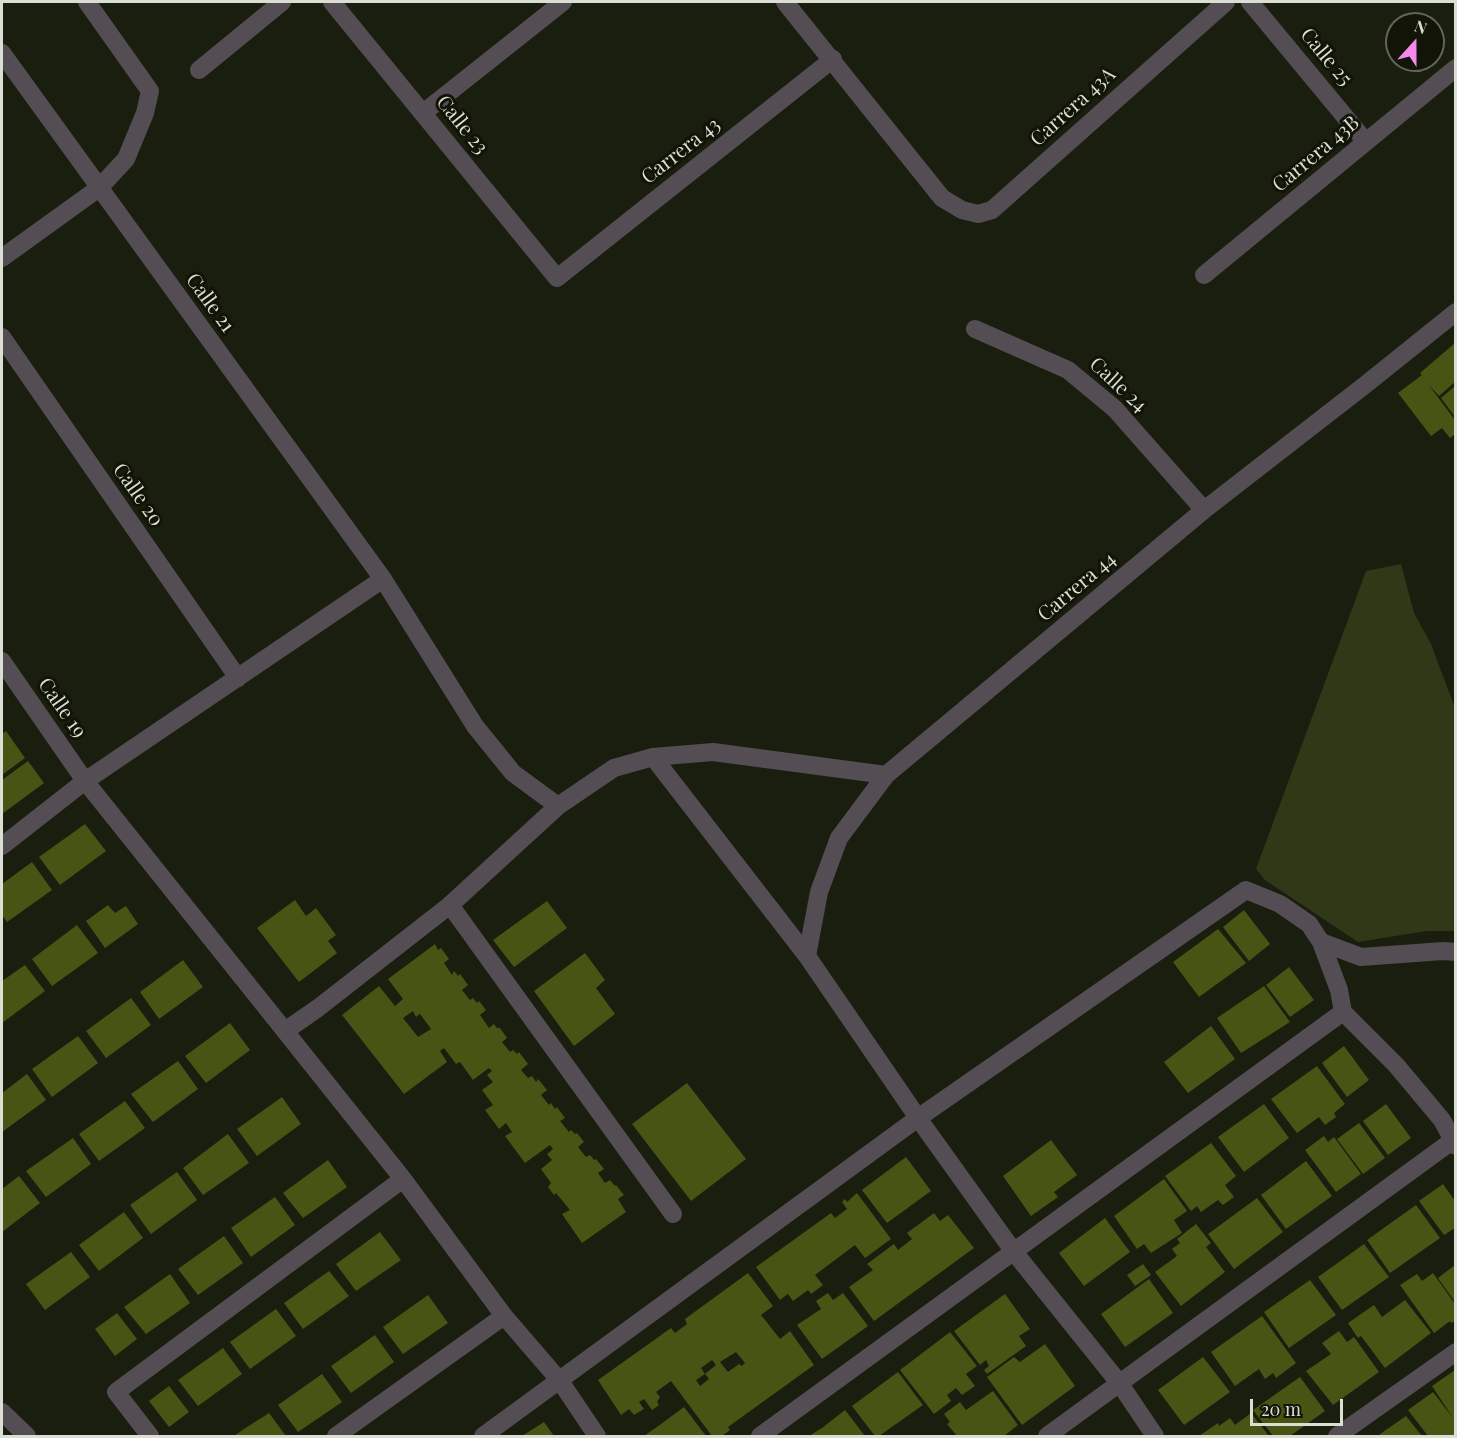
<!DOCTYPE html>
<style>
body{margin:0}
#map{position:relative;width:1457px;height:1438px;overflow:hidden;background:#1a1e0e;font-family:"Playfair Display",serif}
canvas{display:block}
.frame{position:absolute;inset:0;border:3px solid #dbded3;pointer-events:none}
.north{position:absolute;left:1385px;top:12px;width:60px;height:60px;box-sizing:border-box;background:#111406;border:2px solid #626558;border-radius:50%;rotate:21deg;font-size:16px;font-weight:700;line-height:24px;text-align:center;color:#dbded3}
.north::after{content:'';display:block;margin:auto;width:21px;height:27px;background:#f688ed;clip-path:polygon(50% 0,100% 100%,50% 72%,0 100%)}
.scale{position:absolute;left:1250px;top:1399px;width:93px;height:27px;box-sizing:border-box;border:3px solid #dbded3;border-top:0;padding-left:8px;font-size:18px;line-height:21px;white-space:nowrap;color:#dbded3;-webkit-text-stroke:4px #111406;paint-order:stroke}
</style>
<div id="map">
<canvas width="1457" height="1438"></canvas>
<div class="frame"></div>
<div class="north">N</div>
<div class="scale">20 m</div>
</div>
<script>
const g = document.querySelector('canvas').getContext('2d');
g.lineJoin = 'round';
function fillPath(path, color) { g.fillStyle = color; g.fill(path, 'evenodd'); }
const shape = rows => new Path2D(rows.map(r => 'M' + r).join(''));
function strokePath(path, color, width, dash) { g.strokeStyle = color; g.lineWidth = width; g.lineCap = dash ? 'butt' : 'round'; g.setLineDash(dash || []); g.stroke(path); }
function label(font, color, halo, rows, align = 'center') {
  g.font = font + ' "Playfair Display",serif'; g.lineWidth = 6; g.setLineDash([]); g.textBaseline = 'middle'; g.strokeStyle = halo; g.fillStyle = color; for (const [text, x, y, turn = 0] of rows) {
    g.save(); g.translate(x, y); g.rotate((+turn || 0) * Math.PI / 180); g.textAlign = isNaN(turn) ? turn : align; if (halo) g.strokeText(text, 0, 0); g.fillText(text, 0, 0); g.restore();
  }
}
const green = shape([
 [1401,564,1414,613,1431,644,1455,708,1455,931,1427,931,1358,942,1265,880,1256,869,1366,571]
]);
const building = shape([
 [1455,343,1455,382,1439,396,1428,384,1455,420,1455,434,1450,438,1442,428,1431,436,1398,393,1422,375,1420,373],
 [1455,386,1455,417,1441,398],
 [6,731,25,758,2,775,2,734],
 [28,761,44,783,2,814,2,780],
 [85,824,106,851,60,885,39,857],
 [32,862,52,890,7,922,2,915,2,884],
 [295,900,306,916,316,908,336,935,328,941,337,953,299,982,257,928],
 [547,901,567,928,514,967,493,940],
 [108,905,115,913,126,906,138,924,105,948,86,921],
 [1244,910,1270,944,1249,961,1223,927],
 [77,925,98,953,52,986,32,959],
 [1218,929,1246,963,1199,997,1173,962],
 [435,944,438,950,441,948,449,959,444,963,452,975,454,971,458,976,460,974,468,985,462,990,470,1000,473,998,477,1003,479,1001,486,1010,480,1015,489,1028,494,1024,497,1028,500,1028,507,1038,502,1042,510,1052,513,1050,517,1054,519,1052,528,1064,521,1070,528,1078,532,1076,536,1082,538,1079,547,1090,541,1095,549,1105,551,1103,555,1109,557,1107,565,1118,560,1121,569,1132,571,1130,575,1134,577,1133,584,1142,578,1147,586,1157,590,1155,594,1160,596,1159,604,1169,598,1173,605,1183,610,1180,615,1186,616,1185,624,1195,618,1199,626,1212,582,1243,562,1214,570,1210,556,1193,554,1195,548,1187,551,1183,541,1169,552,1160,547,1154,553,1149,550,1145,525,1163,505,1136,512,1132,506,1123,499,1129,485,1110,493,1105,482,1090,493,1082,487,1075,492,1071,489,1068,473,1080,460,1062,456,1064,444,1048,440,1051,447,1062,404,1094,342,1015,379,986,395,1006,403,999,388,979],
 [413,1011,416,1017,420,1014,431,1029,418,1037,403,1018],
 [585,953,605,980,596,988,615,1014,574,1046,534,991],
 [183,960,203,987,159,1019,140,992],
 [25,965,45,991,2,1023,2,981],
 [1289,967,1314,1000,1290,1017,1266,985],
 [1264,986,1290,1022,1241,1053,1217,1018],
 [131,998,151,1025,106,1058,86,1031],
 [230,1023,250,1050,206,1083,185,1056],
 [1211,1026,1235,1059,1188,1093,1164,1062],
 [78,1036,98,1063,52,1097,32,1069],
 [1344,1046,1369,1080,1347,1097,1322,1063],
 [178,1061,198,1089,153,1122,131,1094],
 [1317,1066,1345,1104,1334,1113,1336,1117,1325,1125,1319,1117,1297,1133,1271,1099],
 [27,1074,46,1100,2,1132,2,1093],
 [687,1083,746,1159,691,1201,632,1124],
 [282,1097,301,1124,257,1156,237,1129],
 [125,1101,145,1128,99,1161,79,1134],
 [1264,1104,1289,1138,1244,1172,1218,1137],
 [1386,1104,1411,1138,1388,1155,1363,1121],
 [1359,1123,1385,1158,1363,1174,1337,1139],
 [228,1134,249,1163,203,1195,183,1168],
 [1324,1136,1328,1142,1334,1137,1361,1174,1336,1192,1305,1150],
 [73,1138,91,1164,46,1197,26,1171],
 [1051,1140,1077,1175,1054,1192,1058,1197,1031,1216,1003,1176],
 [1211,1143,1236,1176,1225,1185,1234,1197,1223,1205,1218,1200,1201,1212,1197,1206,1191,1211,1165,1176],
 [906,1157,931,1191,887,1223,862,1190],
 [328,1160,347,1187,303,1218,283,1193],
 [1306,1161,1332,1196,1286,1229,1261,1195],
 [177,1172,197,1200,151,1234,130,1205],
 [19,1176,40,1203,2,1232,2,1189],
 [1164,1179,1187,1211,1174,1220,1182,1233,1151,1253,1144,1244,1137,1249,1114,1216],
 [1443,1184,1455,1201,1455,1228,1444,1235,1419,1201],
 [857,1193,891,1239,865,1258,855,1245,815,1275,823,1285,811,1294,808,1290,793,1301,788,1294,780,1300,756,1267,831,1213,835,1218,847,1209,842,1202,845,1199,847,1202],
 [275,1197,295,1225,251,1257,231,1228],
 [1257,1198,1283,1232,1234,1269,1208,1234],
 [1416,1205,1440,1238,1390,1273,1367,1240],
 [124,1212,143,1238,99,1271,79,1245],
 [934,1213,940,1221,948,1215,974,1248,874,1321,849,1287,873,1270,867,1264,894,1244,898,1250,912,1239,907,1233],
 [1105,1218,1130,1252,1084,1286,1059,1253],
 [1196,1224,1211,1243,1206,1247,1225,1272,1181,1306,1155,1272,1177,1256,1172,1249,1180,1243,1177,1239],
 [380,1232,401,1260,356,1291,336,1264],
 [224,1236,243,1263,198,1295,178,1269],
 [1364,1244,1389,1277,1342,1310,1318,1277],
 [71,1252,90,1277,45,1310,26,1284],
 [1143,1264,1151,1275,1135,1286,1127,1275],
 [1455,1265,1455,1302,1438,1278],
 [329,1271,349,1296,303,1329,284,1303],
 [748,1273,773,1306,761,1315,780,1339,790,1331,814,1365,728,1427,730,1430,722,1436,712,1436,671,1381,656,1392,660,1397,657,1402,659,1405,652,1410,644,1399,639,1402,644,1409,634,1415,629,1409,621,1415,598,1380,671,1328,675,1333,687,1324,685,1319],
 [736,1352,745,1363,742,1366,739,1364,728,1372,720,1362],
 [712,1360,716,1365,705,1374,709,1379,700,1386,696,1380,705,1374,701,1368],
 [1433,1273,1455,1304,1455,1321,1451,1323,1450,1321,1434,1333,1400,1285,1417,1274,1422,1281],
 [170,1274,190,1303,146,1334,124,1307],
 [1149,1279,1173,1313,1125,1347,1101,1314],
 [1310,1280,1336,1315,1289,1348,1264,1312],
 [828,1293,833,1300,843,1293,868,1326,822,1359,797,1325,821,1309,816,1301],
 [1005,1294,1030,1329,1019,1336,1026,1346,987,1374,984,1370,989,1366,986,1360,980,1365,954,1331],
 [428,1295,448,1323,403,1354,383,1327],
 [1405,1300,1431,1333,1385,1368,1361,1336,1358,1338,1348,1323,1374,1305,1382,1317],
 [276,1309,296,1336,250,1369,230,1342],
 [117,1313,137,1339,115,1356,95,1329],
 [1262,1316,1296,1363,1276,1378,1273,1373,1265,1379,1259,1369,1235,1386,1211,1352],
 [1339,1331,1347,1342,1354,1337,1379,1372,1333,1405,1306,1371,1331,1354,1322,1343],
 [950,1332,977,1366,966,1374,975,1386,962,1395,956,1388,947,1395,951,1401,934,1414,900,1370],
 [375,1335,394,1362,351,1393,331,1366],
 [1045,1344,1075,1386,1022,1425,987,1377,1014,1357,1020,1362],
 [223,1348,242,1374,198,1406,178,1380],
 [1203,1357,1230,1392,1184,1425,1158,1390],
 [1455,1370,1455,1436,1428,1436,1408,1410,1433,1392,1453,1418,1432,1386],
 [898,1372,923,1405,879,1436,875,1436,852,1406],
 [322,1374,342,1402,298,1432,278,1405],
 [1300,1377,1325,1411,1290,1436,1273,1436,1253,1410],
 [169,1386,189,1412,169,1427,149,1401],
 [993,1391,1018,1425,1004,1436,957,1436,947,1424,950,1422,944,1414,960,1402,966,1410],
 [684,1407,706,1436,644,1436,661,1424],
 [845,1410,865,1436,809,1436,822,1428],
 [269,1413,286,1436,234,1436,247,1427],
 [1251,1413,1269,1436,1199,1436,1218,1423,1219,1426,1230,1418,1235,1425],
 [1406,1416,1422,1436,1378,1436,1383,1432],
 [544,1422,554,1436,522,1436]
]);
const minor = shape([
 [332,2,557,278,833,59],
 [785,2,942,198,962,210,978,214,992,210,1226,2],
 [1250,2,1366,142],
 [2,53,383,579,475,726,513,773,558,806],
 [199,70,282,2],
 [423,113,563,2],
 [2,258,99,188,126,159,145,113,150,91,87,2],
 [1204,275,1456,68],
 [975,329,1068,370,1115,409,1204,510],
 [2,337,238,678],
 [2,661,85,781,285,1031],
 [653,757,807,956,918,1118,1014,1252,1120,1384,1155,1436],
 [2,846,85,781,383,579],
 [450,905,673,1214],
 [1321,942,1361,957,1443,951,1456,952],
 [807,956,819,892,839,838,886,775,1204,510,1365,385,1456,312],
 [2,1412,27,1436],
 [150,1436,116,1392,403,1179],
 [336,1436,504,1316],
 [483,1436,918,1118,1246,890,1280,904,1309,924,1321,942,1339,990,1343,1012,1396,1065,1442,1120,1456,1146],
 [597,1436,560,1381,504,1316,403,1179,285,1031,318,1008,450,905,558,806,614,768,653,757,713,752,886,775],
 [760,1436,1343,1012],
 [1047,1436,1452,1141],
 [1337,1436,1456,1352]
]);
const streetNames = [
 ["Calle 25",1326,57,50],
 ["Carrera 43A",1073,107,-42],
 ["Calle 23",462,125,51],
 ["Carrera 43",681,151,-38],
 ["Carrera 43B",1316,154,-40],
 ["Calle 21",210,303,54],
 ["Calle 24",1118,385,43],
 ["Calle 20",138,495,55],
 ["Carrera 44",1077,587,-40],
 ["Calle 19",62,708,55]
];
fillPath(green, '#313817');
fillPath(building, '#485414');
strokePath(minor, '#544d53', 18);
label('20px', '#dbded3', '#111406', streetNames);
</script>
